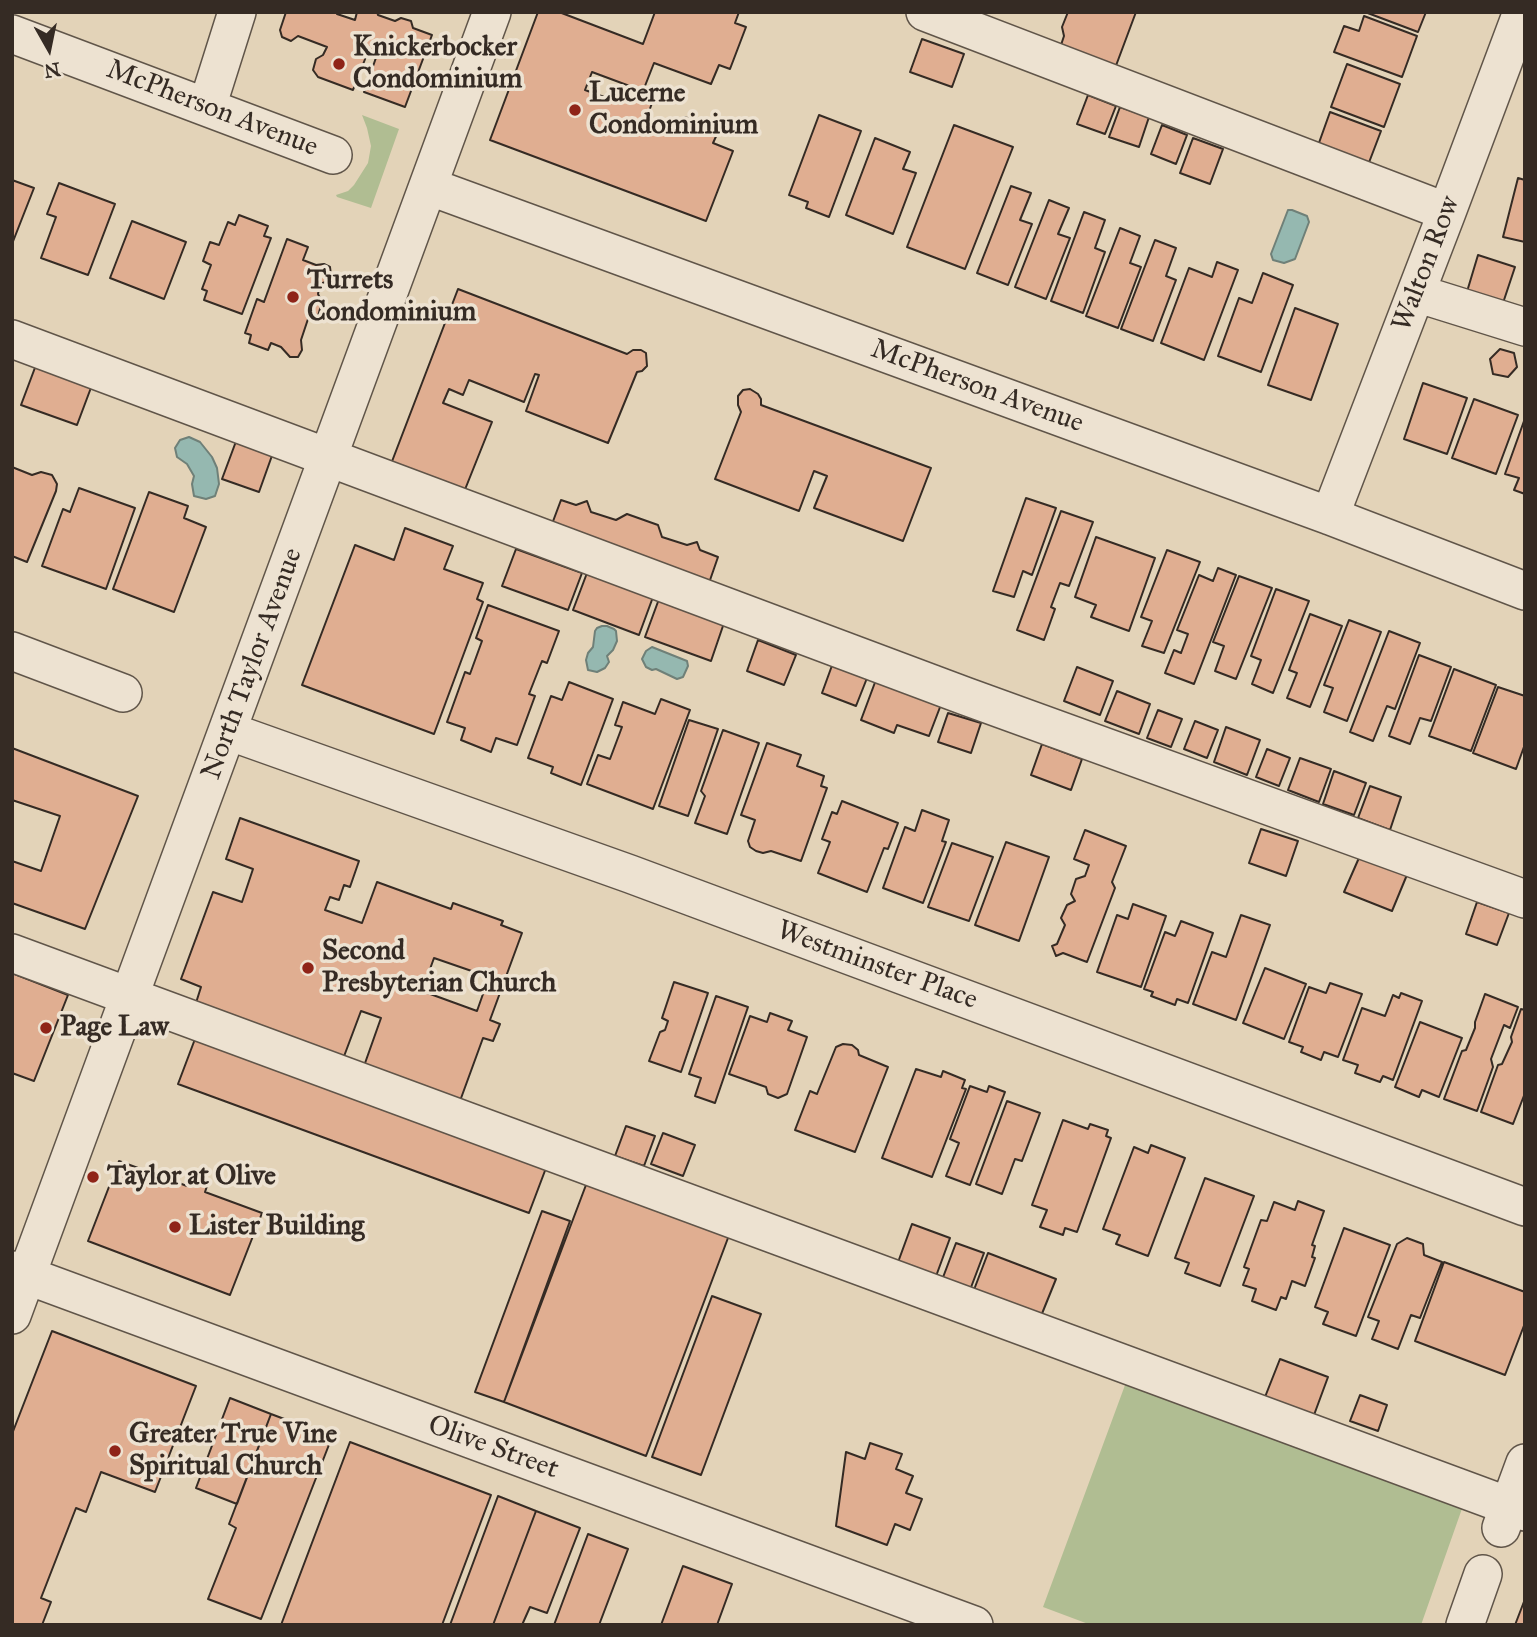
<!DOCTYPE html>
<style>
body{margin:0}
#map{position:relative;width:1537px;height:1637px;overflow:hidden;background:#e3d3b8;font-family:"IM FELL Great Primer",serif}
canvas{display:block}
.frame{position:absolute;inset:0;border:14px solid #352b24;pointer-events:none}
.north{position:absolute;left:14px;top:14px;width:70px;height:70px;-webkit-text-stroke:5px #ede2d1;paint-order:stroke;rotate:171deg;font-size:19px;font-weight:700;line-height:28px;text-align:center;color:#352b24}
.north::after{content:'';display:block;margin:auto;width:24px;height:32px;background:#352b24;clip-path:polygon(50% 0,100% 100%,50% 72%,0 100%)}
</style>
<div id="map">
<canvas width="1537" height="1637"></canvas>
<div class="frame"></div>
<div class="north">N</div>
</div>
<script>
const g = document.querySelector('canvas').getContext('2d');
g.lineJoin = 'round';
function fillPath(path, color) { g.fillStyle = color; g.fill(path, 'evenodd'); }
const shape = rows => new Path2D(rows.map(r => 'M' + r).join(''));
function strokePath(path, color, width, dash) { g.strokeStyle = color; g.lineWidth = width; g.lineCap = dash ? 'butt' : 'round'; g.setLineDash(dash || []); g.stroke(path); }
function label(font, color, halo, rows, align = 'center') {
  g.font = font + ' "IM FELL Great Primer",serif'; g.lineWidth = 7; g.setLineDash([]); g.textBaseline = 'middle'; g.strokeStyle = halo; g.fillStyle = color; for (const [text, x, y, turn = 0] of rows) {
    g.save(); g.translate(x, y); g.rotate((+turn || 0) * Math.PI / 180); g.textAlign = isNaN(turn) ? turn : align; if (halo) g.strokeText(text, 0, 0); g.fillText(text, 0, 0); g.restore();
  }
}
const green = shape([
 [362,115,399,129,371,208,337,197,336,195,348,191,354,185,368,163,371,146,367,128],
 [1128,1377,1464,1503,1421,1625,1091,1625,1043,1607]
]);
const water = shape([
 [1288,210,1292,210,1307,216,1309,222,1295,259,1284,263,1273,260,1271,254,1288,210],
 [189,437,200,442,212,457,217,468,219,484,215,496,206,499,194,496,192,484,194,476,187,464,177,457,175,448,180,440,189,437],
 [602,626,607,626,614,629,616,631,617,641,613,650,607,656,609,662,605,668,597,672,588,670,586,660,588,653,593,647,595,631,597,628,602,626],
 [652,647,687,661,688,666,683,677,677,679,656,669,652,670,646,667,642,659,646,651,652,647]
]);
const building = shape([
 [286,12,338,12,337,14,355,20,357,12,377,12,378,15,395,21,401,18,411,21,413,28,432,35,405,107,364,92,378,52,369,49,353,90,318,77,313,70,316,59,323,55,327,47,298,36,291,41,282,37,280,30,286,12],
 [538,12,559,12,643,44,655,12,739,12,735,23,746,27,730,69,719,65,711,84,654,63,643,91,592,72,585,90,607,98,611,88,652,103,647,117,681,130,685,117,719,130,713,143,733,151,706,221,490,140,538,12],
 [1068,12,1136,12,1114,71,1059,51,1064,36,1062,27,1068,12],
 [1365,12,1426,12,1418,32,1365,12],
 [1364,16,1417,36,1402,77,1334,52,1344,26,1359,31,1364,16],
 [922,39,964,54,952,87,910,72,922,39],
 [1347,64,1400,84,1384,127,1331,107,1347,64],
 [1088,95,1116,106,1105,134,1077,124,1088,95],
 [1120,107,1149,117,1139,147,1109,137,1120,107],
 [1330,112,1381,131,1365,173,1315,154,1330,112],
 [819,115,861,131,829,217,806,208,808,202,789,195,819,115],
 [954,125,1013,147,965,269,907,247,954,125],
 [1162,125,1187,135,1176,164,1151,154,1162,125],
 [875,138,910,152,903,169,916,173,893,234,846,215,875,138],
 [1193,138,1223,149,1210,184,1180,173,1193,138],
 [1518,178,1525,180,1525,242,1503,237,1518,178],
 [12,180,34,188,12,244,12,180],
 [59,183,115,204,88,275,41,258,56,217,47,214,59,183],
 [1011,186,1031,193,1020,220,1032,224,1008,285,977,273,1011,186],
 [1049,200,1069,208,1058,234,1070,238,1046,299,1015,287,1049,200],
 [1084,212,1105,220,1095,248,1105,252,1083,313,1051,301,1084,212],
 [239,215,268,226,264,236,271,238,242,314,204,300,207,291,202,289,211,265,203,261,210,242,219,245,228,222,235,225,239,215],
 [132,221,186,242,164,299,110,278,132,221],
 [1120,228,1140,236,1130,263,1141,267,1118,328,1086,316,1120,228],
 [287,239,308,247,303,260,316,265,324,264,330,267,331,275,328,281,320,284,318,294,322,302,318,316,308,319,301,340,302,350,298,357,290,357,281,347,271,343,268,350,249,343,251,335,245,333,257,299,264,302,287,239],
 [1155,240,1176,248,1166,276,1176,280,1153,341,1121,329,1155,240],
 [1478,255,1515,267,1502,306,1466,295,1478,255],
 [1217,262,1238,270,1204,360,1161,343,1189,268,1212,277,1217,262],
 [1263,273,1293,285,1261,372,1218,356,1239,298,1252,303,1263,273],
 [458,289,627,354,633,350,641,350,646,353,647,366,642,371,637,372,608,443,526,411,539,375,535,374,524,402,469,380,463,395,449,389,443,403,492,422,464,492,391,464,458,289],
 [1295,308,1338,324,1311,400,1268,385,1295,308],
 [1500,349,1514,353,1517,367,1508,377,1493,374,1490,359,1500,349],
 [36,365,92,385,77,425,21,405,36,365],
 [1423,383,1467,398,1447,454,1404,439,1423,383],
 [750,389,758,394,761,399,761,405,931,468,903,541,814,508,827,476,814,471,799,511,715,479,741,412,738,405,738,396,743,390,750,389],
 [1474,399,1518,415,1496,474,1452,458,1474,399],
 [1524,421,1525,421,1525,494,1514,490,1519,478,1505,474,1524,421],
 [238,436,274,450,259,492,222,479,238,436],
 [12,467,32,475,41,472,52,475,57,484,56,491,27,562,12,556,12,467],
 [79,488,135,508,106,589,42,566,63,509,70,512,79,488],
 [149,492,188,506,184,518,206,527,174,612,113,589,149,492],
 [1026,498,1056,508,1032,575,1023,571,1014,597,993,591,1026,498],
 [561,500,576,505,587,501,591,512,616,520,627,514,658,525,662,537,687,545,697,542,700,550,718,557,709,583,552,524,561,500],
 [1061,511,1093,522,1069,586,1060,583,1051,607,1055,609,1044,640,1017,630,1061,511],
 [405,528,453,546,444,569,483,583,477,599,483,602,434,734,302,685,355,545,394,560,405,528],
 [1096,537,1155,558,1129,631,1091,617,1096,605,1075,597,1096,537],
 [516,549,582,573,568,610,502,586,516,549],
 [1167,550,1200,562,1164,653,1142,646,1152,621,1141,617,1167,550],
 [1218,568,1236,575,1194,684,1165,673,1174,650,1181,653,1188,634,1177,630,1199,575,1213,581,1218,568],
 [587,573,653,597,639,635,573,610,587,573],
 [1239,576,1272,588,1236,679,1215,671,1224,646,1213,642,1239,576],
 [1276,589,1309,601,1273,693,1252,684,1261,660,1251,656,1276,589],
 [659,599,724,623,711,661,645,637,659,599],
 [488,605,559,631,547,663,542,661,529,694,535,696,517,745,496,738,491,752,461,740,465,728,447,722,465,672,470,674,482,641,476,638,488,605],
 [1310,614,1342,626,1310,707,1287,698,1297,673,1289,670,1310,614],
 [1349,620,1381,632,1347,721,1324,712,1333,688,1324,685,1349,620],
 [1389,631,1420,643,1395,709,1387,706,1373,741,1350,732,1389,631],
 [758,640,796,655,784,685,747,671,758,640],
 [1419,655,1451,667,1431,721,1420,718,1410,744,1389,736,1419,655],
 [834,660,869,673,856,706,822,693,834,660],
 [1077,667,1113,681,1100,715,1064,701,1077,667],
 [1454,669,1496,685,1471,751,1429,736,1454,669],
 [877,677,942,702,929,736,897,725,894,733,861,720,877,677],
 [569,682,613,699,581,785,551,773,553,767,528,758,551,696,562,700,569,682],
 [1498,687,1525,696,1525,744,1516,769,1473,753,1498,687],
 [1117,691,1150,704,1139,734,1105,721,1117,691],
 [661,699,690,710,653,809,587,784,598,755,610,759,622,727,615,725,623,702,655,714,661,699],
 [1158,710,1182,719,1171,747,1147,738,1158,710],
 [948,713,981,723,971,753,938,742,948,713],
 [689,720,718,729,688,816,659,806,689,720],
 [1195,721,1218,730,1207,758,1184,749,1195,721],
 [1226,727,1260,740,1247,775,1214,762,1226,727],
 [723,730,759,743,727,834,695,823,705,796,701,791,723,730],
 [767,743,801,755,797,766,824,776,821,786,827,788,801,861,771,851,763,853,756,851,750,847,748,841,755,820,741,815,767,743],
 [1042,744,1082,759,1071,790,1031,775,1042,744],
 [12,748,138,796,85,929,12,903,12,861,41,871,60,816,12,800,12,748],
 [1267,749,1290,758,1279,786,1256,777,1267,749],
 [1300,758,1331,769,1319,802,1288,790,1300,758],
 [1334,771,1366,783,1354,815,1323,804,1334,771],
 [1370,786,1401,797,1390,830,1358,818,1370,786],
 [842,801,898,823,888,849,884,848,867,892,818,873,830,842,822,839,832,812,837,814,842,801],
 [922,810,949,820,942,841,946,842,923,903,883,888,905,827,915,831,922,810],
 [240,818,359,861,350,887,344,885,339,900,330,897,325,910,362,923,377,882,451,909,453,903,503,921,501,925,522,933,490,1020,500,1024,493,1041,483,1038,460,1101,364,1066,381,1018,361,1011,343,1059,195,1006,201,987,181,979,213,892,242,902,253,869,226,859,240,818],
 [434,958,489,977,477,1011,422,991,434,958],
 [1261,829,1298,841,1286,876,1249,863,1261,829],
 [1085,830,1126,846,1112,882,1115,888,1087,962,1063,953,1056,956,1052,946,1057,944,1065,925,1061,918,1067,905,1075,901,1071,894,1076,879,1085,876,1089,865,1074,859,1085,830],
 [1006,842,1049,857,1019,941,975,925,1006,842],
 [952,843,993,857,969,921,928,907,952,843],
 [1362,851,1409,870,1392,911,1344,892,1362,851],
 [1477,902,1509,913,1497,945,1466,934,1477,902],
 [1133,904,1166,916,1141,987,1097,972,1117,915,1128,919,1133,904],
 [1241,915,1270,925,1236,1020,1193,1004,1212,952,1226,957,1241,915],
 [1181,921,1213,933,1188,1003,1177,999,1175,1005,1151,996,1153,992,1144,989,1165,932,1175,936,1181,921],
 [1265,968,1306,984,1284,1039,1243,1023,1265,968],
 [12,973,68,995,34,1081,12,1073,12,973],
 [674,982,708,993,681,1072,649,1061,660,1032,665,1030,668,1021,662,1018,674,982],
 [1330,983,1362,994,1338,1057,1324,1052,1321,1060,1301,1052,1303,1047,1289,1042,1309,987,1326,993,1330,983],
 [1401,993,1422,1001,1393,1080,1383,1076,1380,1082,1355,1073,1358,1065,1343,1060,1362,1008,1385,1016,1393,995,1399,998,1401,993],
 [1485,994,1518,1007,1510,1028,1504,1025,1491,1059,1493,1067,1477,1111,1444,1099,1462,1051,1466,1050,1475,1028,1475,1022,1485,994],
 [716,996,748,1007,715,1103,695,1096,701,1078,689,1074,716,996],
 [1521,1009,1525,1010,1525,1093,1513,1124,1481,1112,1498,1065,1502,1064,1512,1042,1511,1037,1521,1009],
 [770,1013,792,1021,788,1030,807,1037,787,1094,778,1098,768,1094,766,1087,729,1074,750,1016,767,1022,770,1013],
 [1420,1022,1462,1038,1439,1097,1422,1090,1419,1097,1395,1087,1420,1022],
 [195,1039,546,1168,529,1213,178,1084,195,1039],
 [843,1044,852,1045,858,1050,859,1055,888,1067,855,1152,795,1130,810,1091,817,1094,836,1047,843,1044],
 [916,1069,941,1077,943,1071,965,1080,962,1088,966,1089,932,1177,882,1158,916,1069],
 [970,1086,987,1092,989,1086,1005,1092,970,1185,946,1176,959,1143,950,1139,970,1086],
 [1007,1101,1040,1113,1022,1161,1015,1159,1002,1194,976,1184,1007,1101],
 [1063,1120,1088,1129,1090,1124,1108,1130,1106,1136,1111,1138,1077,1232,1065,1228,1063,1235,1040,1227,1047,1210,1032,1205,1063,1120],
 [626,1126,655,1136,644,1166,615,1156,626,1126],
 [663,1133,695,1145,683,1176,651,1164,663,1133],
 [1151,1145,1185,1158,1148,1256,1116,1244,1120,1235,1103,1229,1134,1147,1148,1153,1151,1145],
 [119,1161,187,1186,191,1176,208,1183,205,1192,262,1213,230,1295,88,1241,119,1161],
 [589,1177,731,1230,646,1456,504,1402,589,1177],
 [1205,1178,1254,1196,1220,1286,1185,1273,1189,1263,1175,1258,1205,1178],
 [1298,1201,1324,1211,1312,1245,1315,1246,1312,1257,1315,1258,1305,1286,1292,1281,1286,1299,1281,1297,1276,1310,1252,1301,1256,1289,1243,1285,1249,1269,1244,1267,1261,1220,1267,1221,1274,1202,1295,1210,1298,1201],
 [542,1211,570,1221,504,1402,475,1392,542,1211],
 [912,1224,950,1238,935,1279,897,1265,912,1224],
 [1344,1228,1390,1245,1356,1336,1323,1324,1328,1312,1315,1307,1344,1228],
 [1407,1238,1423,1244,1424,1255,1442,1262,1420,1318,1411,1315,1398,1349,1372,1339,1379,1321,1368,1317,1397,1244,1407,1238],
 [956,1243,984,1253,970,1290,942,1280,956,1243],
 [988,1253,1056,1279,1039,1321,972,1295,988,1253],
 [1444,1262,1525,1292,1525,1323,1505,1375,1415,1341,1444,1262],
 [712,1296,761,1314,701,1475,652,1457,712,1296],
 [52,1331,196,1386,155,1492,101,1472,86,1512,76,1508,41,1598,51,1602,42,1625,12,1625,12,1434,52,1331],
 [1280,1359,1328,1377,1314,1415,1265,1397,1280,1359],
 [1360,1395,1387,1405,1378,1431,1350,1421,1360,1395],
 [230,1398,271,1414,237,1504,196,1488,230,1398],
 [271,1414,332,1437,261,1619,208,1599,236,1528,229,1524,271,1414],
 [350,1442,491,1495,442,1625,281,1625,350,1442],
 [870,1443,902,1454,896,1469,913,1476,906,1493,922,1499,910,1530,895,1524,887,1545,836,1526,846,1452,865,1459,870,1443],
 [498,1496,536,1511,493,1625,450,1625,498,1496],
 [536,1511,580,1528,547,1613,530,1607,522,1625,493,1625,536,1511],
 [588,1534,628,1549,599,1625,554,1625,588,1534],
 [683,1566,732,1584,717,1625,661,1625,683,1566],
 [1525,1599,1525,1625,1515,1625,1525,1599]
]);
const minor = shape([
 [925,12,1447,212],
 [12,34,333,155],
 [207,107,237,12],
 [428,186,1330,516,1525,591],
 [1416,293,1525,327],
 [12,339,965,696,1525,899],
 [1330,516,1447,212,1522,12],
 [12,651,123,693],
 [228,731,630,874,1525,1207],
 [12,953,1525,1512],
 [12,1270,974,1625],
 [12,1315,492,12],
 [1501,1528,1525,1463],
 [1465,1625,1483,1574]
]);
const markers = [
 [339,64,7,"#8f2418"],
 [575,110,7,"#8f2418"],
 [293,297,7,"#8f2418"],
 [308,968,7,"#8f2418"],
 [46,1028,7,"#8f2418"],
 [93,1177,7,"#8f2418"],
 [175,1227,7,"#8f2418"],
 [115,1451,7,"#8f2418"]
];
const poiNames = [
 ["Knickerbocker",353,48],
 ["Condominium",353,80],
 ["Lucerne",589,94],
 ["Condominium",589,126],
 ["Turrets",307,281],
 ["Condominium",307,313],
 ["Second",322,952],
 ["Presbyterian Church",322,984],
 ["Page Law",60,1028],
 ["Taylor at Olive",107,1177],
 ["Lister Building",189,1227],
 ["Greater True Vine",129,1435],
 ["Spiritual Church",129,1467]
];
const streetNames = [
 ["McPherson Avenue",212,109,21],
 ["Walton Row",1427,264,-69],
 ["McPherson Avenue",977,387,20],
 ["North Taylor Avenue",253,664,-70],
 ["Westminster Place",877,966,20],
 ["Olive Street",493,1448,20]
];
fillPath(green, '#b0bd92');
fillPath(water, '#95b8b0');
strokePath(water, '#6f8078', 2);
fillPath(building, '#e0ae91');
strokePath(building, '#352b24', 2);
strokePath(minor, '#605549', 40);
strokePath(minor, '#ede2d1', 37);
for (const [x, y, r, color] of markers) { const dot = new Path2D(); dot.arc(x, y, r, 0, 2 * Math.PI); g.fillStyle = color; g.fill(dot); strokePath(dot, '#ede2d1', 2.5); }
label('bold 28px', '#352b24', '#ede2d1', poiNames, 'left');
label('28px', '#352b24', '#ede2d1', streetNames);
</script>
